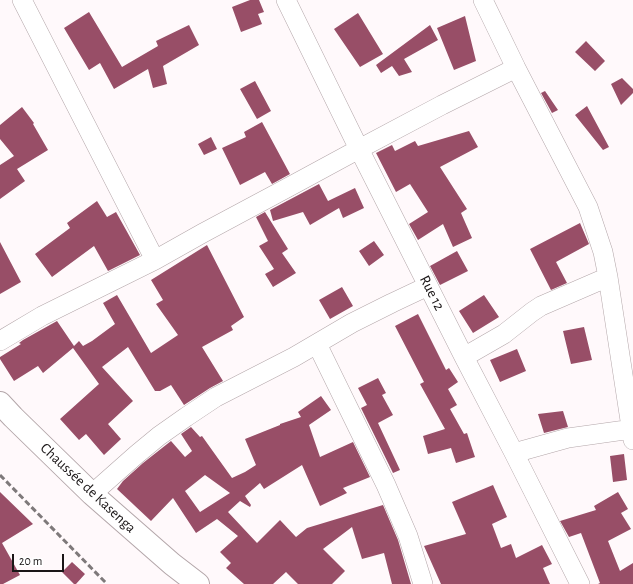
<!DOCTYPE html>
<meta charset="utf-8">
<style>
body{margin:0}
#map{position:relative;width:633px;height:584px;overflow:hidden;background:#fff9fb;font-family:"Alegreya Sans",sans-serif}
canvas{display:block}
.scale{position:absolute;left:12px;top:554px;width:52px;height:18px;box-sizing:border-box;border:2px solid #1a1617;border-top:0;padding-left:5px;font-size:12px;line-height:14px;white-space:nowrap;color:#1a1617;-webkit-text-stroke:3px #fff;paint-order:stroke}
</style>
<div id="map">
<canvas width="633" height="584"></canvas>
<div class="scale">20 m</div>
</div>
<script>
const g = document.querySelector('canvas').getContext('2d');
g.lineJoin = 'round';
function fillPath(path, color) { g.fillStyle = color; g.fill(path, 'evenodd'); }
const shape = rows => new Path2D(rows.map(r => 'M' + r).join(''));
function strokePath(path, color, width, dash) { g.strokeStyle = color; g.lineWidth = width; g.lineCap = dash ? 'butt' : 'round'; g.setLineDash(dash || []); g.stroke(path); }
function label(font, color, halo, rows, align = 'center') {
  g.font = font + ' "Alegreya Sans",sans-serif'; g.lineWidth = 3; g.setLineDash([]); g.textBaseline = 'middle'; g.strokeStyle = halo; g.fillStyle = color; for (const [text, x, y, turn = 0] of rows) {
    g.save(); g.translate(x, y); g.rotate((+turn || 0) * Math.PI / 180); g.textAlign = isNaN(turn) ? turn : align; if (halo) g.strokeText(text, 0, 0); g.fillText(text, 0, 0); g.restore();
  }
}
const building = shape([
 [250,0,259,0,264,12,258,14,262,24,241,32,232,7],
 [89,12,122,67,158,46,156,41,189,25,199,45,163,66,167,84,153,88,148,69,114,89,100,63,89,70,64,28],
 [358,13,383,54,360,67,334,29],
 [465,16,476,61,454,70,437,28],
 [430,25,438,40,404,59,412,72,399,76,392,66,381,73,376,65],
 [586,41,605,61,595,71,575,52],
 [622,78,633,89,633,93,621,105,611,84],
 [255,81,271,111,257,119,240,89],
 [545,91,558,110,552,113,541,93],
 [587,106,609,147,603,150,575,115],
 [22,107,34,123,33,124,48,150,17,169,25,181,0,199,0,165,14,156,0,139,0,125],
 [262,122,290,174,272,184,265,172,240,185,222,148,246,137,244,132],
 [469,131,478,147,440,167,467,209,461,213,472,238,453,247,443,224,418,240,409,224,428,212,410,184,396,192,376,153,392,145,395,151,415,141,418,146],
 [211,137,217,149,204,155,198,144],
 [319,184,328,201,355,188,364,208,343,218,339,208,310,225,303,212,273,221,270,210],
 [97,201,107,217,116,212,140,255,108,271,94,246,52,277,35,254,70,228,67,223],
 [265,212,288,249,282,253,296,273,273,287,265,274,274,269,259,246,268,241,256,217],
 [580,223,589,244,556,262,567,283,551,290,530,249],
 [374,241,384,255,369,266,359,251],
 [0,242,21,282,0,294],
 [207,245,244,317,231,326,233,330,202,347,223,381,210,388,184,405,171,385,160,391,155,391,128,347,102,367,133,401,108,424,121,439,104,455,86,434,79,440,60,419,99,384,73,348,43,373,38,366,14,381,0,359,0,357,21,344,19,343,23,340,57,321,74,346,79,341,83,346,92,341,115,324,103,303,117,295,151,353,178,335,156,304,163,300,151,280],
 [457,251,468,271,440,285,430,266],
 [342,287,353,306,330,319,319,300],
 [484,295,499,317,473,333,459,311],
 [418,314,446,370,449,368,458,382,448,389,457,405,450,409,464,434,467,433,475,457,456,463,451,448,428,454,423,436,445,429,420,384,424,382,395,326],
 [584,327,592,360,571,364,563,331],
 [517,349,526,371,500,382,490,360],
 [378,378,386,393,382,395,393,415,378,423,400,470,393,473,361,408,367,405,358,388],
 [321,396,331,410,309,425,320,457,353,442,370,477,343,488,347,493,320,506,302,465,264,489,260,483,245,496,251,505,250,507,240,501,228,512,257,543,280,520,296,537,307,528,383,505,398,540,411,584,392,584,384,553,362,559,352,527,323,549,345,571,332,584,298,584,286,572,273,584,244,584,226,568,231,563,220,552,238,536,217,519,196,533,173,498,151,521,117,489,123,481,143,463,171,441,185,457,192,451,181,434,191,427,200,437,202,436,232,478,245,472,256,465,245,439,280,425,280,424,301,417,298,412],
 [205,475,230,493,200,512,185,491],
 [563,411,568,427,544,433,538,414],
 [624,454,627,480,613,482,610,456],
 [493,485,507,517,492,524,501,548,511,544,516,558,542,545,552,564,543,568,550,584,441,584,424,546,466,534,452,502],
 [0,492,33,524,2,543,20,575,3,584,0,584],
 [618,492,628,509,621,513,631,529,608,541,620,571,633,563,633,584,598,584,600,583,581,533,569,537,560,521,596,510,594,506],
 [72,562,85,574,76,584,74,584,62,572]
]);
const minor = shape([
 [22,0,155,260],
 [286,0,359,149,464,357,514,453,580,584],
 [483,0,516,68,588,207,603,252,608,277,633,440],
 [0,341,42,316,155,260,203,233,287,188,359,149,442,105,516,68],
 [317,344,386,485,408,536,423,584],
 [464,357,504,334,532,312,541,306,608,277],
 [514,453,568,438,633,429],
 [92,494,136,455,159,436,186,417,216,397,294,357,352,323,392,303,428,286]
]);
const major = shape([
 [0,403,13,417,92,494,172,564,198,584]
]);
const rail = shape([
 [0,475,107,584]
]);
const streetNames = [
 ["Rue 12",432,293,63],
 ["Chaussée de Kasenga",88,488,43]
];
fillPath(building, '#984e67');
strokePath(minor, '#b3a6a9', 20);
strokePath(major, '#b3a6a9', 24);
strokePath(minor, '#fff', 19);
strokePath(major, '#fff', 22);
strokePath(rail, '#7e797a', 3, [6, 3]);
label('15px', '#1a1617', '#fff', streetNames);
</script>
